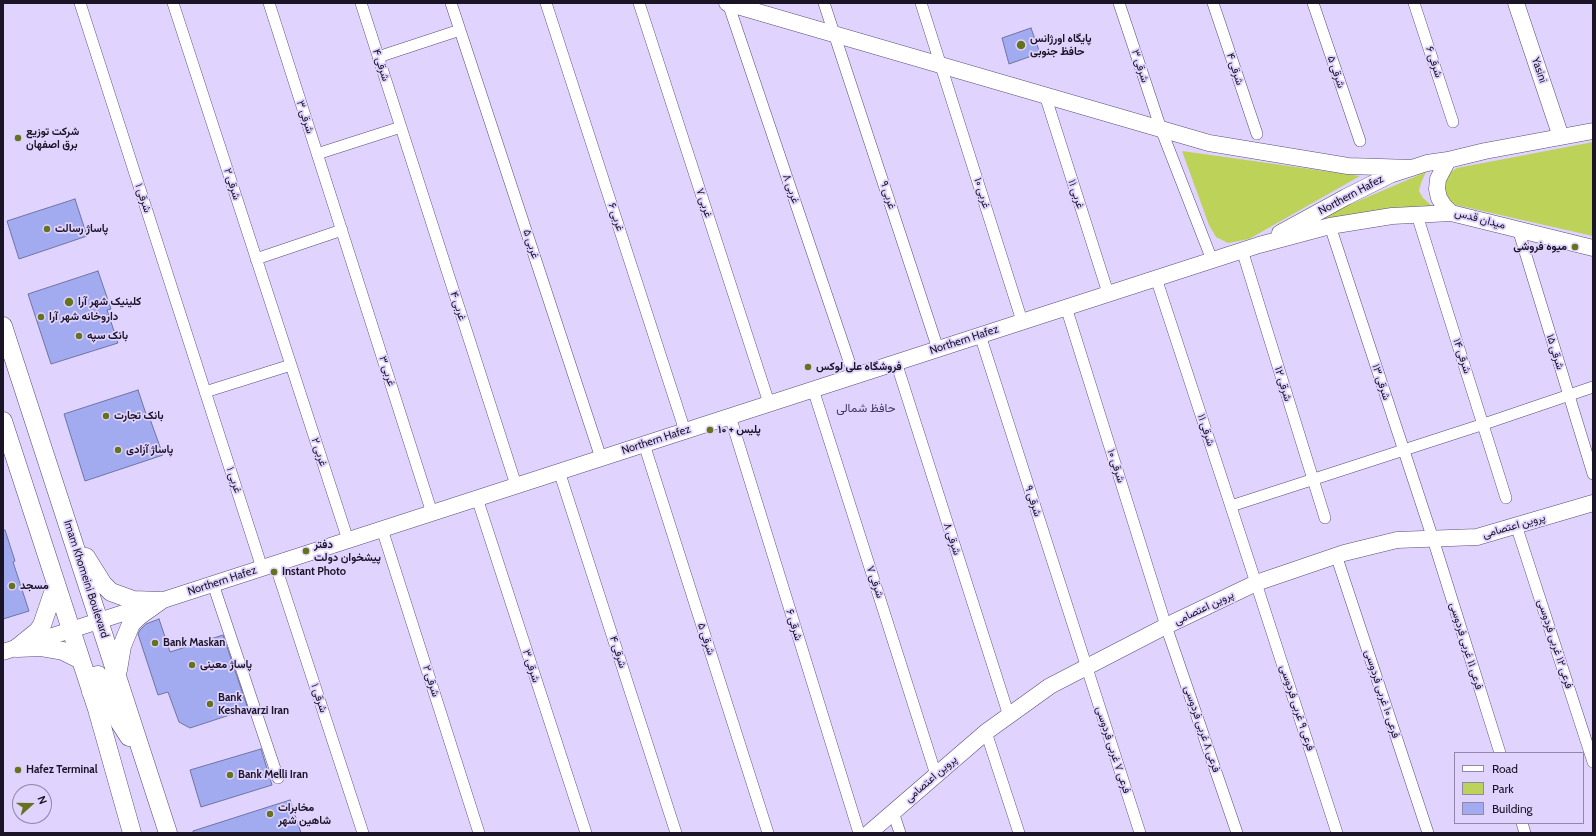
<!DOCTYPE html>
<meta charset="utf-8">
<style>
body{margin:0}
#map{position:relative;width:1596px;height:836px;overflow:hidden;background:#e0d3fe;font-family:Cabin,sans-serif}
canvas{display:block}
.frame{position:absolute;inset:0;border:4px solid #1a1426;pointer-events:none}
.legend{position:absolute;left:1454px;top:752px;width:130px;height:72px;box-sizing:border-box;background:#e0d3fe;border:1px solid #9187a8;margin:0;padding:5px 7px;list-style:none;font-size:12px;color:#1a1426}
.legend li{display:flex;align-items:center;gap:8px;height:20px}
.legend b{width:20px;border:1px solid #9187a8}
.north{position:absolute;left:12px;top:784px;width:40px;height:40px;box-sizing:border-box;background:#e0d3fe;border:1px solid #9187a8;border-radius:50%;rotate:69deg;font-size:11px;font-weight:700;line-height:16px;text-align:center;color:#1a1426}
.north::after{content:'';display:block;margin:auto;width:14px;height:18px;background:#65721e;clip-path:polygon(50% 0,100% 100%,50% 72%,0 100%)}
</style>
<div id="map">
<canvas width="1596" height="836"></canvas>
<div class="frame"></div>
<ul class="legend">
<li><b style="height:5px;background:#fff"></b>Road</li>
<li><b style="height:11px;background:#bdd259"></b>Park</li>
<li><b style="height:11px;background:#a2abf0"></b>Building</li>
</ul>
<div class="north">N</div>
</div>
<script>
const g = document.querySelector('canvas').getContext('2d');
g.lineJoin = 'round';
function fillPath(path, color) { g.fillStyle = color; g.fill(path, 'evenodd'); }
const shape = rows => new Path2D(rows.map(r => 'M' + r).join(''));
function strokePath(path, color, width, dash) { g.strokeStyle = color; g.lineWidth = width; g.lineCap = dash ? 'butt' : 'round'; g.setLineDash(dash || []); g.stroke(path); }
function label(font, color, halo, rows, align = 'center') {
  g.font = font + ' Cabin,Vazirmatn,sans-serif'; g.lineWidth = 3.5; g.setLineDash([]); g.textBaseline = 'middle'; g.strokeStyle = halo; g.fillStyle = color; for (const [text, x, y, turn = 0] of rows) {
    g.save(); g.translate(x, y); g.rotate((+turn || 0) * Math.PI / 180); g.textAlign = isNaN(turn) ? turn : align; if (halo) g.strokeText(text, 0, 0); g.fillText(text, 0, 0); g.restore();
  }
}
const green = shape([
 [1593,142,1593,236,1456,205,1450,202,1444,192,1444,180,1447,174,1457,168],
 [1182,151,1360,176,1249,239,1228,243,1216,237,1209,225],
 [1426,172,1421,183,1419,191,1423,198,1432,206,1314,220]
]);
const building = shape([
 [1031,28,1040,53,1009,64,1002,38,1031,28],
 [75,199,87,236,19,259,7,221,75,199],
 [98,271,111,309,107,310,118,343,51,364,28,294,98,271],
 [138,390,148,420,150,419,163,455,85,481,64,414,138,390],
 [3,530,5,530,15,561,13,562,29,611,3,619,3,530],
 [159,619,170,652,223,635,248,709,190,728,179,722,168,692,158,695,138,634,140,630,146,624,159,619],
 [261,749,272,785,201,807,190,770,261,749],
 [290,800,301,833,193,833,193,831,290,800]
]);
const street = shape([
 [80,3,262,568],
 [173,3,348,540],
 [269,3,432,513],
 [361,3,516,485],
 [451,3,601,458],
 [546,3,685,431],
 [639,3,769,403],
 [728,3,854,376],
 [824,3,938,349],
 [921,3,1022,321],
 [1119,3,1161,129,1212,260],
 [1213,3,1257,134],
 [1313,3,1360,141],
 [1414,3,1453,122],
 [378,57,460,30],
 [1045,95,1108,293],
 [317,154,401,127],
 [1417,215,1506,498],
 [1330,226,1433,539,1500,753],
 [1518,229,1593,474],
 [1242,250,1325,518],
 [256,259,342,230],
 [1156,278,1256,583,1337,833],
 [1066,307,1166,626,1237,833],
 [980,335,1140,833],
 [896,362,1009,716],
 [813,389,936,775],
 [205,392,291,365],
 [730,416,859,833],
 [644,444,768,833],
 [559,471,676,833],
 [477,498,586,833],
 [1231,506,1484,424,1593,387],
 [1516,525,1593,762],
 [382,529,479,833],
 [1336,555,1428,833],
 [275,564,363,833],
 [213,584,278,778],
 [986,732,1019,833],
 [893,812,900,833],
 [1522,823,1525,833]
]);
const secondary = shape([
 [727,3,1209,143,1348,166,1412,168],
 [1516,3,1561,137],
 [1593,131,1485,151,1448,160,1438,179,1437,189,1439,198,1444,206,1451,213,1593,248],
 [1280,233,1346,197,1390,175,1427,163,1448,160],
 [3,652,1259,245,1330,226,1392,216,1451,213],
 [869,833,986,732,1050,686,1166,626,1256,583,1344,553,1397,540,1477,537,1593,503]
]);
const primary = shape([
 [3,326,168,833],
 [3,421,97,709,132,833],
 [86,557,103,584,111,592,133,600,160,601],
 [17,648,38,631,42,625,56,584],
 [17,648,40,647,63,651,81,660],
 [118,670,122,646,131,624,139,616,160,601],
 [91,692,94,676,98,675,103,681,120,723,129,737]
]);
const markers = [
 [1021,45,5,"#65721e"],
 [18,138,4,"#65721e"],
 [47,229,4,"#65721e"],
 [1575,247,4,"#65721e"],
 [69,302,5,"#65721e"],
 [41,317,4,"#65721e"],
 [79,336,4,"#65721e"],
 [808,367,4,"#65721e"],
 [106,416,4,"#65721e"],
 [710,430,4,"#65721e"],
 [118,450,4,"#65721e"],
 [306,551,4,"#65721e"],
 [274,572,4,"#65721e"],
 [12,586,4,"#65721e"],
 [155,643,4,"#65721e"],
 [192,665,4,"#65721e"],
 [210,704,4,"#65721e"],
 [18,770,4,"#65721e"],
 [230,775,4,"#65721e"],
 [270,814,4,"#65721e"]
];
const poiNames = [
 ["پایگاه اورژانس",1030,39],
 ["حافظ جنوبی",1030,52],
 ["شرکت توزیع",26,132],
 ["برق اصفهان",26,145],
 ["پاساژ رسالت",55,229],
 ["میوه فروشی",1567,247,"right"],
 ["کلینیک شهر آرا",78,302],
 ["داروخانه شهر آرا",49,317],
 ["بانک سپه",87,336],
 ["فروشگاه علی لوکس",816,367],
 ["بانک تجارت",114,416],
 ["پلیس + ۱۰",718,430],
 ["پاساژ آزادی",126,450],
 ["دفتر",314,545],
 ["پیشخوان دولت",314,558],
 ["Instant Photo",282,572],
 ["مسجد",20,586],
 ["Bank Maskan",163,643],
 ["پاساژ معینی",200,665],
 ["Bank",218,698],
 ["Keshavarzi Iran",218,711],
 ["Hafez Terminal",26,770],
 ["Bank Melli Iran",238,775],
 ["مخابرات",278,808],
 ["شاهین شهر",278,821]
];
const streetNames = [
 ["۶ شرقی",1434,62,72],
 ["۴ شرقی",381,65,72],
 ["۳ شرقی",1140,66,72],
 ["۴ شرقی",1235,69,72],
 ["Yasini",1539,70,71],
 ["۵ شرقی",1336,72,71],
 ["۳ شرقی",305,117,72],
 ["۲ شرقی",232,184,72],
 ["۸ غربی",791,189,71],
 ["۱۰ غربی",982,193,73],
 ["۱۱ غربی",1076,194,72],
 ["۹ غربی",888,195,72],
 ["Northern Hafez",1351,195,-28],
 ["۱ شرقی",143,198,72],
 ["۷ غربی",704,203,72],
 ["۶ غربی",616,217,72],
 ["میدان قدس",1480,219,15],
 ["۵ غربی",531,244,72],
 ["۴ غربی",458,306,72],
 ["Northern Hafez",964,340,-18],
 ["۱۵ شرقی",1555,352,73],
 ["۱۴ شرقی",1462,356,72],
 ["۳ غربی",387,371,72],
 ["۱۳ شرقی",1381,382,72],
 ["۱۲ شرقی",1283,384,73],
 ["۱۱ شرقی",1206,430,72],
 ["Northern Hafez",656,440,-18],
 ["۲ غربی",319,452,72],
 ["شرقی ۱۰",1116,466,72],
 ["۱ غربی",234,480,72],
 ["شرقی ۹",1033,501,72],
 ["پروین اعتصامی",1514,526,-16],
 ["۸ شرقی",952,539,72],
 ["Imam Khomeini Boulevard",86,579,72],
 ["Northern Hafez",222,581,-18],
 ["۷ شرقی",875,582,72],
 ["پروین اعتصامی",1204,608,-26],
 ["۶ شرقی",794,625,73],
 ["۵ شرقی",706,639,72],
 ["فرعی ۱۲ غربی فردوسی",1555,644,72],
 ["فرعی ۱۱ غربی فردوسی",1466,646,73],
 ["۴ شرقی",618,652,72],
 ["۳ شرقی",531,666,72],
 ["۲ شرقی",431,681,72],
 ["فرعی ۱۰ غربی فردوسی",1382,694,72],
 ["۱ شرقی",319,698,72],
 ["فرعی ۹ غربی فردوسی",1297,708,72],
 ["فرعی ۸ غربی فردوسی",1202,729,71],
 ["فرعی ۷ غربی فردوسی",1113,750,72],
 ["پروین اعتصامی",931,779,-41]
];
const neighbourhoodNames = [
 ["حافظ شمالی",866,408]
];
fillPath(green, '#bdd259');
fillPath(building, '#a2abf0');
strokePath(building, '#6e74a4', 1);
strokePath(street, '#5b4c7a', 12);
strokePath(secondary, '#5b4c7a', 17);
strokePath(primary, '#5b4c7a', 19);
strokePath(street, '#fff', 11);
strokePath(secondary, '#fff', 16);
strokePath(primary, '#fff', 18);
for (const [x, y, r, color] of markers) { const dot = new Path2D(); dot.arc(x, y, r, 0, 2 * Math.PI); g.fillStyle = color; g.fill(dot); strokePath(dot, '#e0d3fe', 1.5); }
label('bold 11px', '#1a1426', '#e0d3fe', poiNames, 'left');
label('11px', '#1a1426', '#e0d3fe', streetNames);
label('12px', '#443560', '#e0d3fe', neighbourhoodNames);
</script>
